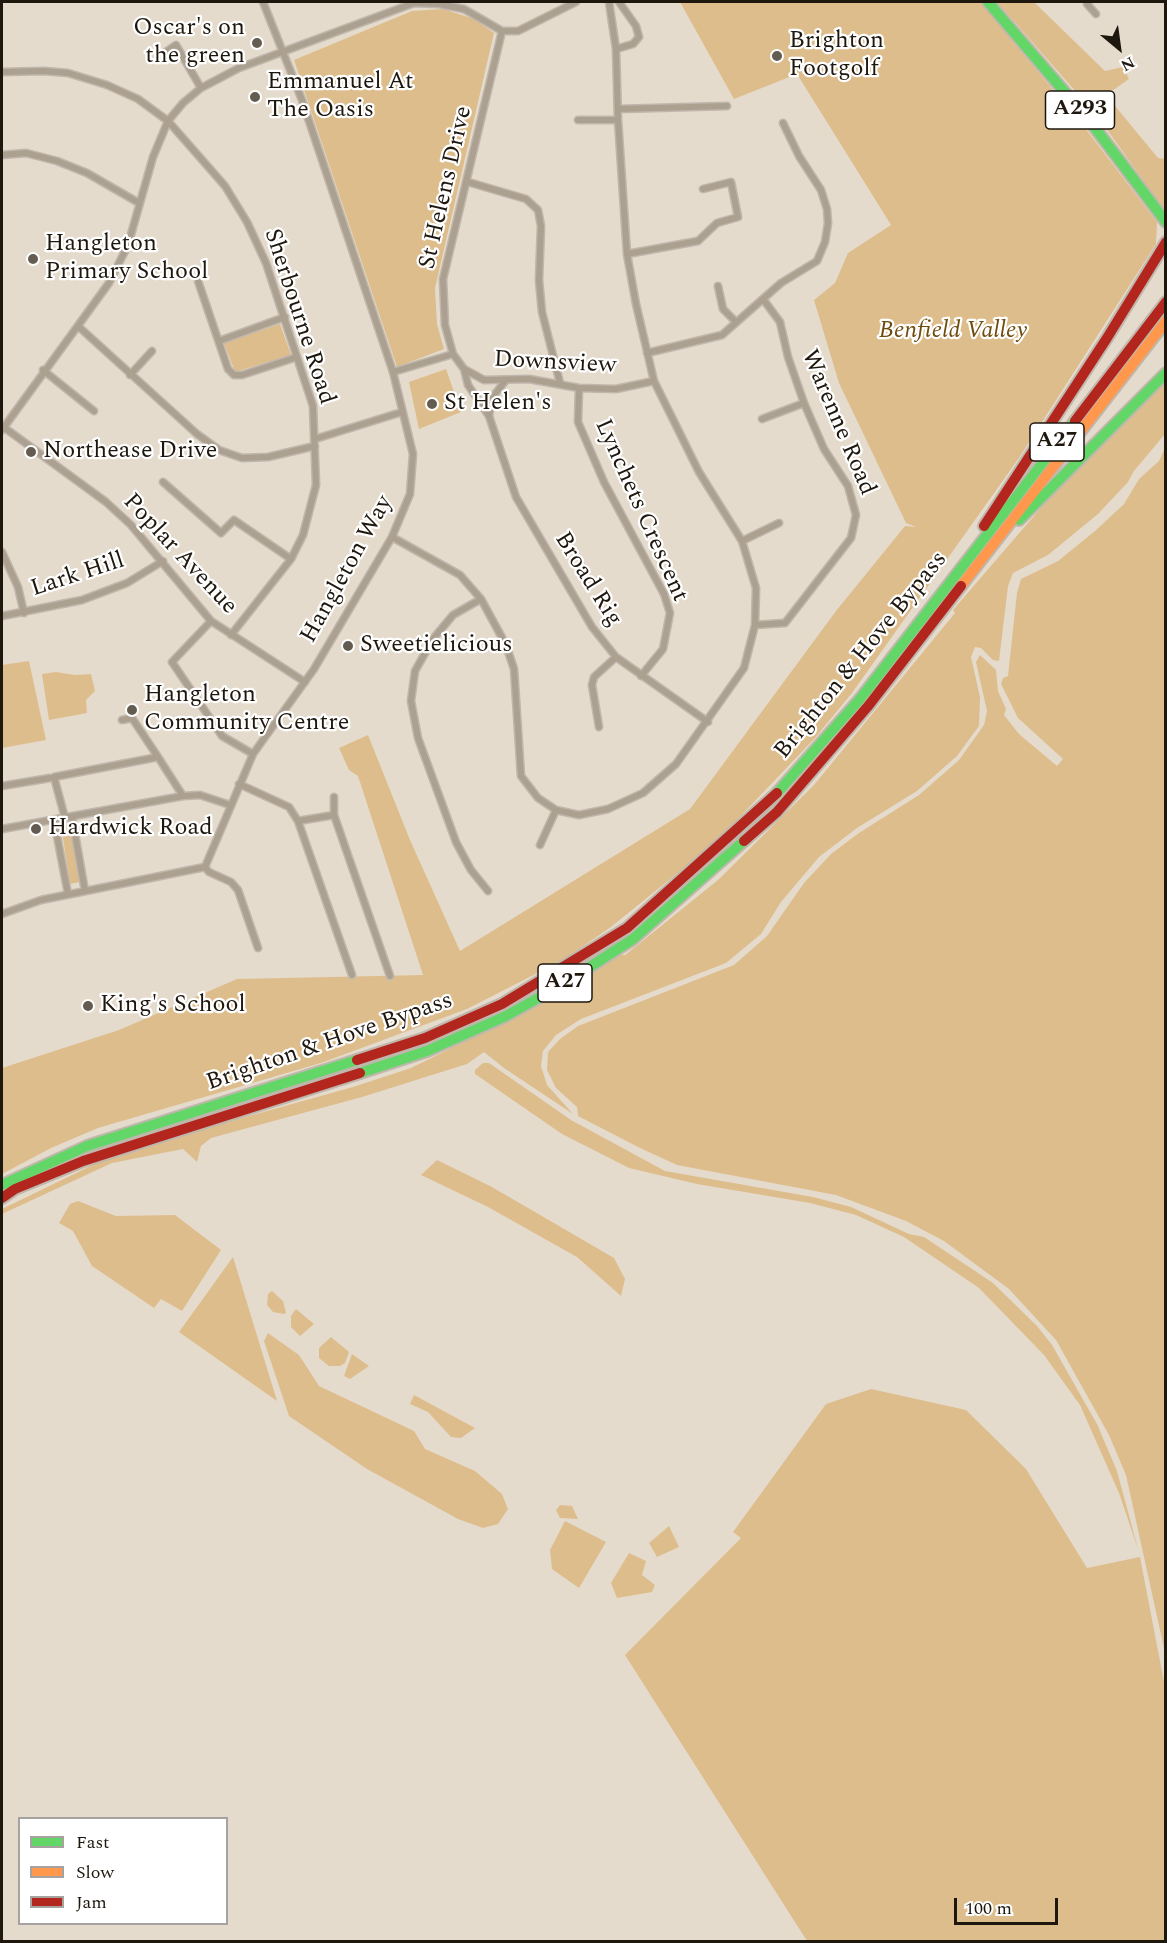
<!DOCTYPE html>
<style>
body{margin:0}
#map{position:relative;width:1167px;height:1943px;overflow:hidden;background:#e5dbcd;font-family:Spectral,serif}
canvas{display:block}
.frame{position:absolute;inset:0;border:3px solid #1e170e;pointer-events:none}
.legend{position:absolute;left:18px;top:1817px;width:210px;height:108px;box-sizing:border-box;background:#fff;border:2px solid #a5a29f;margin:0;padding:8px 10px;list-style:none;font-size:18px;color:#1e170e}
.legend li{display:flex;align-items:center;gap:12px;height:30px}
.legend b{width:30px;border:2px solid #a5a29f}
.north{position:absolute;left:1089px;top:18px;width:60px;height:60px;-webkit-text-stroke:4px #fff;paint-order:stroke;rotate:151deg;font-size:16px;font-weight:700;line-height:24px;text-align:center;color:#1e170e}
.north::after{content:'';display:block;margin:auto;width:21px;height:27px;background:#1e170e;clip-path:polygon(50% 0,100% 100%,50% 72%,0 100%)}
.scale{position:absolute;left:954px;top:1898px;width:104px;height:27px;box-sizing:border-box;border:3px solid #1e170e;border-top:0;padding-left:8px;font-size:18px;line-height:21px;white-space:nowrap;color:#1e170e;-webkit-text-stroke:4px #fff;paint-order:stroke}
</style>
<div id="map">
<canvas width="1167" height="1943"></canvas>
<div class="frame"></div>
<ul class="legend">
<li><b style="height:8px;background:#63d668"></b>Fast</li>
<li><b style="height:8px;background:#ff974d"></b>Slow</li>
<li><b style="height:8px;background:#b3261e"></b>Jam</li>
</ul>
<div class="north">N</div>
<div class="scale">100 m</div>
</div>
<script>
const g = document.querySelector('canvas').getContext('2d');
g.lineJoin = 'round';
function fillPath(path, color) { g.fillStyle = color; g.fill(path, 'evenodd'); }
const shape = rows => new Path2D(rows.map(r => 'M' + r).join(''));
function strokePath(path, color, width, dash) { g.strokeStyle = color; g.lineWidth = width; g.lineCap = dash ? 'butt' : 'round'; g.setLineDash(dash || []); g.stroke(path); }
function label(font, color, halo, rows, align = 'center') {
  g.font = font + ' Spectral,serif'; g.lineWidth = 4.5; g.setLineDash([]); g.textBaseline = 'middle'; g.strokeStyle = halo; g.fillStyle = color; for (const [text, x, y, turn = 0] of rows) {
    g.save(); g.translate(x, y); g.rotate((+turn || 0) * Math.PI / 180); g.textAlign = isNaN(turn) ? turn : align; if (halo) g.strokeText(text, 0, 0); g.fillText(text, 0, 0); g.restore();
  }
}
const green = shape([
 [680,2,980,2,1085,128,1157,222,1156,244,1019,458,852,693,815,738,716,842,611,927,563,960,467,1009,321,1063,98,1128,51,1148,2,1174,2,1068,119,1030,237,979,423,975,358,776,349,770,339,748,368,735,410,840,460,951,690,809,836,611,905,526,916,527,906,523,839,383,814,300,835,283,848,253,891,225,797,74,734,99],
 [997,2,1034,2,1105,71,1123,67,1129,79,1106,95,1158,158,1165,159,1165,211,1098,117],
 [443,9,474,19,494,33,435,288,437,324,444,349,397,367,294,60,412,11],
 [280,324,291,355,235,372,224,343],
 [446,369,461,412,419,429,409,382],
 [1165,377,1165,434,1134,471,1128,482,1098,514,1048,555,1013,573,1008,586,999,661,993,660,981,648,975,647,971,657,980,697,979,726,957,756,917,791,857,828,819,857,781,902,761,934,726,963,581,1019,556,1035,543,1051,541,1066,547,1085,573,1114,504,1068,484,1052,467,1064,362,1097,211,1138,201,1146,197,1162,183,1149,112,1163,2,1214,2,1209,105,1159,145,1145,353,1087,411,1068,544,1002,619,955,625,955,718,880,814,785,955,613,953,610,1071,473],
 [1165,448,1165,1653,1126,1475,1109,1435,1056,1340,1009,1289,944,1241,906,1221,836,1195,677,1165,640,1148,578,1116,577,1107,556,1088,547,1070,548,1052,560,1039,578,1026,734,965,767,936,804,883,831,854,859,833,919,795,959,760,984,725,987,711,976,662,980,655,996,670,998,691,1006,709,1004,715,1019,734,1057,766,1063,759,1018,718,1001,684,1003,678,1008,676,1017,593,1021,579,1058,561,1095,531,1124,504,1139,479,1159,461],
 [29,661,46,740,2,748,2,665],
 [56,672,75,675,91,674,95,691,86,700,87,713,49,720,42,674],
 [70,823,80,882,70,884,61,825],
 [483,1063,489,1063,571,1120,665,1171,813,1197,851,1207,909,1234,924,1237,993,1283,1037,1326,1052,1345,1097,1424,1117,1471,1138,1549,1119,1493,1080,1405,1044,1355,979,1288,904,1237,856,1215,810,1203,697,1184,629,1168,562,1134,475,1074,475,1070],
 [437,1160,492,1187,614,1258,625,1279,621,1296,577,1257,488,1207,421,1175],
 [78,1201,116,1216,175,1215,221,1250,182,1311,161,1299,154,1308,92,1266,73,1231,59,1223,70,1204],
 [233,1257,277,1401,179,1332],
 [272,1291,283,1301,286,1313,284,1314,273,1312,267,1305,268,1294],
 [296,1309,314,1324,300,1336,291,1327,291,1316],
 [268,1333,299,1355,319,1386,414,1431,425,1449,475,1471,502,1494,508,1509,498,1524,483,1528,458,1519,367,1469,289,1416,264,1341],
 [331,1337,349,1352,345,1363,340,1366,329,1366,319,1358,319,1348],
 [352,1354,369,1366,350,1379,344,1376],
 [871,1389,966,1410,1026,1469,1087,1568,1140,1557,1165,1687,1165,1941,807,1941,625,1655,741,1538,733,1532,826,1404],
 [414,1395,475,1428,461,1438,451,1437,428,1412,410,1404],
 [560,1505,572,1506,578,1519,560,1518,556,1510],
 [565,1521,606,1542,579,1588,552,1569,550,1550],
 [669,1526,679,1547,657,1557,649,1543],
 [629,1553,646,1561,642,1575,655,1585,652,1592,617,1598,611,1583]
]);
const street = shape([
 [1087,4,1096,14],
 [616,49,633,44,639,37,636,26,619,2],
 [166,52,176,45,201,88],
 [2,72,44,71,68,73,107,85,138,99,168,121,225,186,247,222,266,263,313,406,316,485,303,535,291,559,231,635],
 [618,109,727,106],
 [578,120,618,120],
 [2,155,26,153,57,161,87,173,139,203],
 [468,182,526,199,538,210,541,226,539,280,542,312,560,383],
 [627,254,698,241,717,223,738,217,731,182,703,189],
 [198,281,228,369,234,375,242,375,297,357],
 [718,286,723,309,736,322],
 [79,327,197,434,219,450,242,458,268,457,315,446],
 [219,341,285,317],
 [647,353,722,335,781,283,817,261,825,242,828,223,827,209,821,190,799,156,783,123],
 [453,354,445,325,443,279,502,31],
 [464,369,468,385,489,416,516,497,592,627,616,657,708,722],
 [43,370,94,411],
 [393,372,453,354,464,369,484,380,529,379,579,388,616,389,654,381],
 [130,375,152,351],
 [579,388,578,422,604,482,664,594,670,613,663,649,641,676],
 [489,416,492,398,506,380],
 [762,419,804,403],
 [2,426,106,502,131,525,211,621,305,682],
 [2,430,109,283,128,245,153,157,168,121,183,103,201,88,239,68,414,3,439,4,464,9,502,31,518,31,576,2],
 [315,439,402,412],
 [163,482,221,533,234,520,291,559],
 [392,537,460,575,481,599,506,645,514,669,521,776,538,798,556,810,579,815,608,809,643,793,676,764,744,668,755,625,756,588,742,541,699,472,654,381,636,304,627,254,618,120,616,49,609,2],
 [742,541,779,523],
 [2,552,18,587,24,613],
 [481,599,453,615,433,639,415,671,411,701,418,738,456,842,471,870,488,891],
 [2,616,82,600,127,583,163,561],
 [211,621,172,662,222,736,253,754],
 [755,625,785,623,851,538,856,515,848,486,824,449,804,403,788,357,780,322,763,299],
 [122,720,132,718,158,757],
 [599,727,592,685,594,677,616,657],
 [239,784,289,807,298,821,352,975],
 [2,786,50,778],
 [334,815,334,797],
 [72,817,85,891],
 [65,818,54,777,158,757,183,796],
 [54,820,68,894],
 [298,821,334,815,390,976],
 [2,829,183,796,200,795,230,805],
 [540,845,556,810],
 [205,867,209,872,231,882,238,890,258,948],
 [2,914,41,900,205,867,253,754,314,669,392,537,410,494,413,454,393,372,302,100,263,2]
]);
const fast = shape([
 [988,2,1092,124,1166,222],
 [1019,520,1166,373],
 [777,793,860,699,1075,421],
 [360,1073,427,1051,506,1016,565,983,633,939,744,841],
 [2,1185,87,1146,357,1060]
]);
const slow = shape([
 [961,586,1166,321]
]);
const jam = shape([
 [1075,421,1166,302],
 [984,526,1107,338,1166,242],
 [744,841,777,812,869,705,961,586],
 [357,1060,425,1038,502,1004,627,928,777,793],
 [2,1198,15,1189,83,1161,360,1073]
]);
const markers = [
 [257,43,6,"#645c51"],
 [777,56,6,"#645c51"],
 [255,97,6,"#645c51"],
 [33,259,6,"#645c51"],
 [432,404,6,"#645c51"],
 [31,452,6,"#645c51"],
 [348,646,6,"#645c51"],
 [132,710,6,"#645c51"],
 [36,829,6,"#645c51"],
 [88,1006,6,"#645c51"]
];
const shields = [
 [1080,110,69],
 [1057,442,54],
 [565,983,54]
];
const shieldNames = [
 ["A293",1080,110],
 ["A27",1057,442],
 ["A27",565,983]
];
const poiNames = [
 ["Oscar's on",245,29,"right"],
 ["the green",245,57,"right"],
 ["Brighton",789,42],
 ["Footgolf",789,70],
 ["Emmanuel At",267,83],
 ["The Oasis",267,111],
 ["Hangleton",45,245],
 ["Primary School",45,273],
 ["St Helen's",444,404],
 ["Northease Drive",43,452],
 ["Sweetielicious",360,646],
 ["Hangleton",144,696],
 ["Community Centre",144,724],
 ["Hardwick Road",48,829],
 ["King's School",100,1006]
];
const streetNames = [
 ["St Helens Drive",447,188,-77],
 ["Sherbourne Road",298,317,72],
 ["Downsview",555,364,3],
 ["Warenne Road",837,423,67],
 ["Lynchets Crescent",640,511,66],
 ["Poplar Avenue",179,555,47],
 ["Hangleton Way",348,570,-61],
 ["Lark Hill",78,576,-18],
 ["Broad Rig",587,580,58],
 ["Brighton & Hove Bypass",862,656,-51],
 ["Brighton & Hove Bypass",330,1043,-19]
];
const parkNames = [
 ["Benfield Valley",953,332]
];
fillPath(green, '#debd8c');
strokePath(street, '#c0b7ac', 9);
strokePath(fast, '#c0b7ac', 14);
strokePath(slow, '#c0b7ac', 14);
strokePath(jam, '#c0b7ac', 14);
strokePath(street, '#aca091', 6);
strokePath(fast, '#63d668', 10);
strokePath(slow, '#ff974d', 10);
strokePath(jam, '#b3261e', 10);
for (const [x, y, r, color] of markers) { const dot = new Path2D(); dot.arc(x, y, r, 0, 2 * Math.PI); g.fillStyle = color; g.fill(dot); strokePath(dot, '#fff', 2); }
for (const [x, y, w] of shields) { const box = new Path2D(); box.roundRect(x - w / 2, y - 19, w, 38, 4.5); g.fillStyle = '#fff'; g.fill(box); strokePath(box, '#1e170e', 1.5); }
label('bold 22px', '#1e170e', null, shieldNames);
label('24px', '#1e170e', '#fff', poiNames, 'left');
label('24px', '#1e170e', '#fff', streetNames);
label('italic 24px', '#6f4b0e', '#fff', parkNames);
</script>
